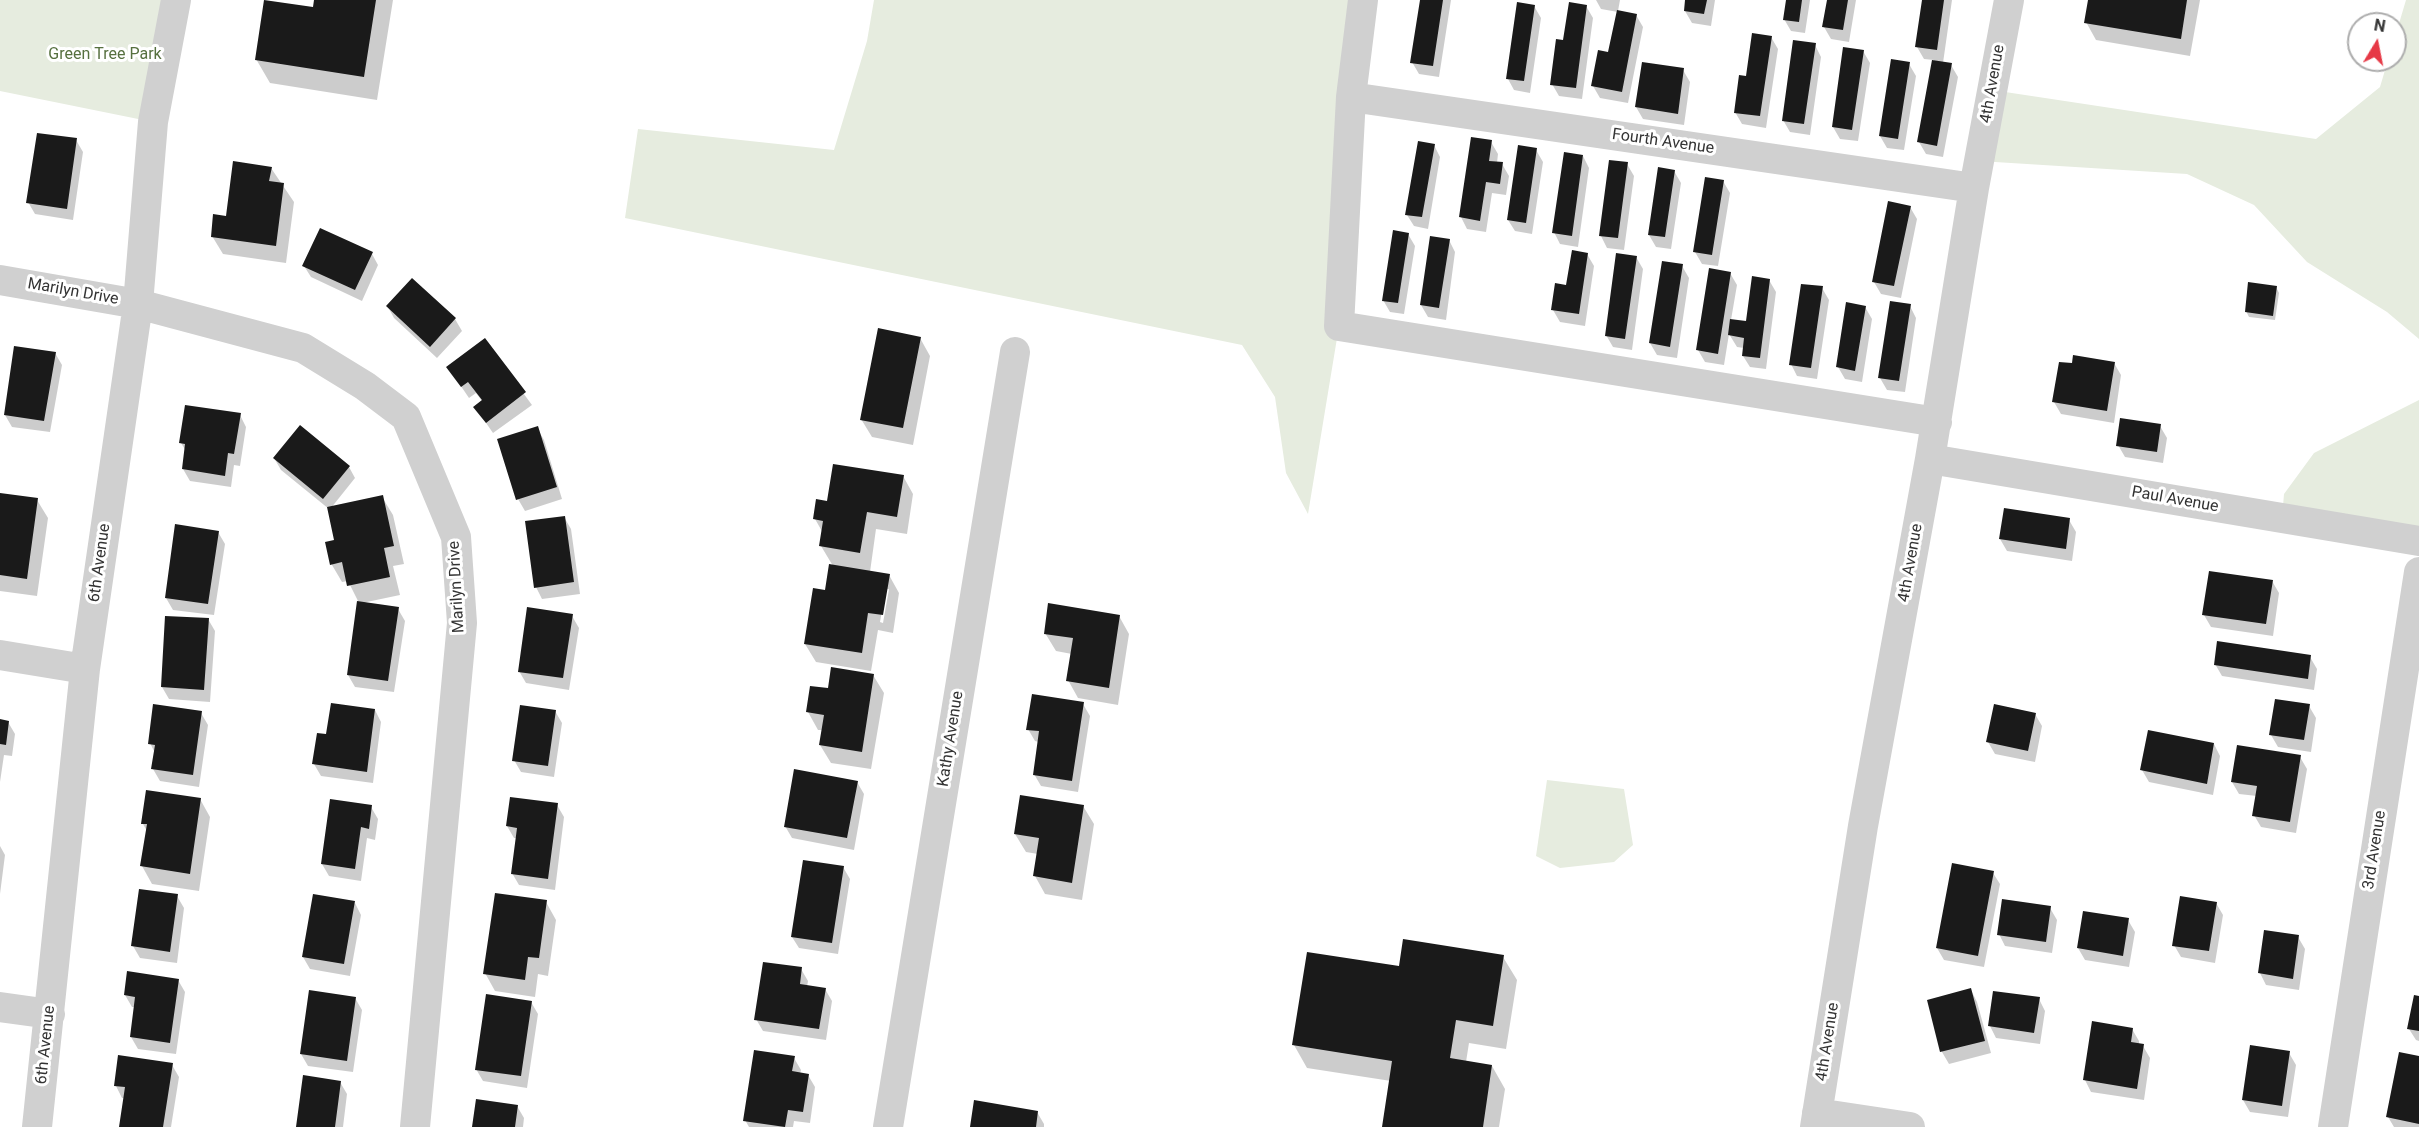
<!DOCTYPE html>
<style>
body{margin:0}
#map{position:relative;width:2419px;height:1127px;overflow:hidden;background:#fff;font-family:Roboto,sans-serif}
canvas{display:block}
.north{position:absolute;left:2347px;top:12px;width:60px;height:60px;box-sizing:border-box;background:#fff;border:2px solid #adadad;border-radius:50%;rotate:10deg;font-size:16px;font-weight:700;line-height:24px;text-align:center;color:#333}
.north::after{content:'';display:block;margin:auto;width:21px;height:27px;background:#e63946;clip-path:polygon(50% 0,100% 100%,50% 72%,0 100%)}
</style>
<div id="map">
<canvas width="2419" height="1127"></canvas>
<div class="north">N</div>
</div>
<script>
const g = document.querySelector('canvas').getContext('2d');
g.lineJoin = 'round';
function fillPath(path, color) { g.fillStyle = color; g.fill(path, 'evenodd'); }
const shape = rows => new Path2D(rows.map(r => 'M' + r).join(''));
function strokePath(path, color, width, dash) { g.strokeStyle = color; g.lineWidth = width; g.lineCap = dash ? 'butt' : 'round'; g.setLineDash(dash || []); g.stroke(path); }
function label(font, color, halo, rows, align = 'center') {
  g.font = font + ' Roboto,sans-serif'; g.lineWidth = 6; g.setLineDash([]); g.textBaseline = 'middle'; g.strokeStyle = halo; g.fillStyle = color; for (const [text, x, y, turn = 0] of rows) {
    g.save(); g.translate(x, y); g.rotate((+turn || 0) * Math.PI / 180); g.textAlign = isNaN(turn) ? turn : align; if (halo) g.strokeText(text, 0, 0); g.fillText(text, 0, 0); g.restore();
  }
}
const green = shape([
 [0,0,176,0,153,122,0,91],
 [874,0,1363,0,1339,326,1308,514,1286,473,1275,397,1242,345,625,218,638,129,834,150,867,41],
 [2406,0,2419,0,2419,339,2387,312,2307,262,2254,205,2187,174,1979,161,1992,90,2316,139,2380,87,2388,60,2395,60,2395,37],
 [2419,400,2419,541,2282,518,2284,494,2314,453],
 [1547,780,1624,789,1633,845,1614,862,1560,868,1536,856]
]);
const shadow = shape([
 [316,0,393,0,377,100,270,83,256,59,314,9],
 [1422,0,1451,0,1439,77,1419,74,1412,62],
 [1596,0,1620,0,1618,11,1636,15,1643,27,1628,103,1600,98,1593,86,1610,54,1618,12,1601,9],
 [1687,0,1715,0,1711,26,1692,23,1685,11],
 [1787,0,1810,0,1805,33,1791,31,1784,19],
 [1828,0,1856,0,1849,42,1831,39,1824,27],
 [1924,0,1952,0,1943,63,1951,65,1958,77,1943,157,1926,154,1919,142,1934,60,1924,59,1917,47],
 [2090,0,2200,0,2190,56,2096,40,2086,22],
 [1534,6,1541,18,1530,93,1514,90,1508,79],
 [1586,6,1593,18,1582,99,1559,96,1552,84,1565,41],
 [1771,37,1778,49,1766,128,1742,124,1735,112,1747,77],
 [1815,45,1821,57,1810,135,1790,132,1783,120],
 [1863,51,1870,63,1858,141,1840,139,1833,127],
 [1909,64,1916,76,1904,150,1887,148,1880,136],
 [1683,70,1690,82,1684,125,1643,119,1636,107],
 [76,140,83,152,73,220,35,214,28,202],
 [1491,142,1498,154,1497,163,1502,164,1509,176,1506,195,1492,193,1486,232,1467,229,1461,217],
 [1434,145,1440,157,1428,229,1414,226,1407,215],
 [1536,150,1543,162,1532,234,1515,231,1508,220],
 [1583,156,1589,168,1578,247,1560,244,1554,232],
 [1627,164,1634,176,1624,250,1607,248,1601,236],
 [271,168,294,202,286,263,223,254,212,236],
 [1674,171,1681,183,1671,249,1656,247,1649,235],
 [1723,181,1730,193,1718,266,1702,264,1695,252],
 [1910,207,1917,219,1901,298,1881,294,1874,282],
 [1408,234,1415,246,1404,314,1390,312,1383,300],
 [1449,240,1455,252,1446,320,1428,317,1421,305],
 [372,254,378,265,362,301,311,277,304,266],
 [1587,254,1594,266,1585,326,1560,322,1553,310],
 [1636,257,1643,269,1632,350,1613,347,1606,335],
 [1682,266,1689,278,1677,358,1657,355,1650,343],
 [1730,273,1737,285,1731,320,1748,322,1769,280,1776,292,1766,369,1750,367,1743,356,1744,348,1737,347,1729,334,1724,365,1705,362,1698,350],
 [412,280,455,319,462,331,437,358,394,318,388,307],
 [2276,287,2279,293,2275,320,2249,317,2246,311],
 [1822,288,1829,300,1817,379,1797,376,1791,364],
 [1910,306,1916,318,1905,392,1887,390,1880,378],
 [1865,307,1872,319,1862,382,1845,379,1838,367],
 [920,338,930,356,913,445,872,437,861,419],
 [484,340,532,405,493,433,475,407,482,401,476,393,469,398,448,367],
 [55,353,62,365,50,432,12,427,5,415],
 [2114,363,2121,375,2114,423,2061,414,2054,402],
 [240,415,246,427,240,466,234,465,231,487,190,481,183,469,186,451,181,443],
 [2160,426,2167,438,2163,463,2125,457,2118,445],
 [537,428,544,440,562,499,525,511,518,499],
 [274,458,349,467,355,478,331,508,382,497,393,515,404,564,393,566,400,595,362,603,398,609,405,621,394,692,355,687,348,675,359,603,348,581,342,582,332,565,336,541,329,509,281,470],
 [903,476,913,494,907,534,876,529,870,572,889,575,899,593,893,633,878,630,871,671,816,662,805,644,827,591,833,566,821,546,823,533,815,519,829,502],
 [886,589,889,589,883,623,880,622],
 [0,494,37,500,48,518,37,596,0,591],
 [564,517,571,529,580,594,542,599,536,587],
 [2069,520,2076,532,2072,561,2007,551,2000,539],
 [218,532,225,544,214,615,173,610,166,598],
 [2272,581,2279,593,2273,636,2211,627,2204,615],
 [572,616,579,628,569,690,526,683,519,671],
 [1119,616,1129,634,1118,705,1078,698,1068,680,1072,654,1056,651,1045,633],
 [208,619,215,631,210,702,169,699,162,687],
 [2310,657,2317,669,2314,690,2222,676,2215,664],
 [873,675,884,693,871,769,831,763,820,745,823,730,818,730,808,712,829,690],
 [1083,704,1090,716,1078,792,1041,786,1034,774,1039,742,1035,741,1028,729],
 [2309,706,2316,718,2311,752,2278,747,2271,735],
 [375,710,381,722,373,783,321,776,314,764,328,736],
 [555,711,562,723,554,777,521,772,514,760],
 [201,713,208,725,199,787,160,781,153,769,155,753,150,743],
 [2035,714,2042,726,2035,762,1995,754,1988,742],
 [0,721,8,722,15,734,12,756,4,755,0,782],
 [2214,744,2220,756,2213,795,2149,782,2142,770],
 [2300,757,2307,769,2296,833,2261,827,2254,815,2257,796,2239,794,2232,782],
 [857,782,864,794,854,850,792,838,785,826],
 [200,799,210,817,199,891,152,884,142,866,147,831,143,824],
 [557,805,564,817,555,890,519,885,512,873,517,838,514,838,507,826],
 [1083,806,1094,824,1082,900,1045,894,1035,876,1038,854,1026,852,1015,834],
 [371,807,378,819,375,840,367,838,361,881,329,876,322,864],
 [0,846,5,855,0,894],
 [843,867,850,879,838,954,799,948,792,937],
 [1993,873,2000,884,1984,967,1944,960,1937,948],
 [177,896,184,908,177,963,140,958,133,946],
 [546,902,556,920,548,976,538,974,535,997,495,991,485,973],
 [355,903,361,915,350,976,310,969,303,957],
 [2216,903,2223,915,2215,963,2181,957,2174,945],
 [2050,908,2057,920,2052,953,2005,946,1999,934],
 [2128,920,2135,932,2129,967,2085,960,2078,948],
 [2298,937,2305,949,2299,990,2266,985,2260,973],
 [1503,957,1517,980,1506,1049,1469,1043,1466,1062,1492,1066,1505,1089,1499,1127,1384,1127,1391,1081,1307,1068,1294,1045,1400,968],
 [801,969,808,981,807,987,825,989,832,1001,826,1040,763,1031,756,1019],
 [178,980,185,992,176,1054,138,1049,131,1037,135,1007,132,1007,125,995],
 [1971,990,1977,1002,1991,1053,1949,1064,1942,1052,1928,1001],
 [2419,997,2419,1041,2416,1040,2409,1029],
 [355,998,362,1010,353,1072,308,1066,301,1054],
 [2039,999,2045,1011,2040,1044,1996,1038,1990,1026],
 [531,1002,538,1014,527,1088,483,1081,476,1069],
 [2132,1029,2139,1041,2139,1045,2143,1046,2150,1058,2144,1100,2091,1092,2085,1080],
 [2289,1053,2296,1065,2288,1117,2250,1112,2243,1100],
 [794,1058,801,1070,800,1074,808,1075,815,1087,810,1123,794,1121,793,1127,749,1127,745,1120],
 [2419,1058,2419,1127,2394,1127,2388,1117],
 [172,1065,179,1077,171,1127,121,1127,125,1098,122,1098,116,1086],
 [340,1082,347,1094,343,1127,298,1127],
 [517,1106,524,1118,523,1127,473,1127],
 [1037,1112,1044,1124,1044,1127,971,1127]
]);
const building = shape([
 [264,0,313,7,314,0,376,0,364,77,255,60],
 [1420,0,1443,0,1433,66,1410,63],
 [1685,0,1707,0,1704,14,1684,11],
 [1786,0,1802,0,1799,22,1783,20],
 [1827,0,1848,0,1843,30,1822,27],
 [1922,0,1944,0,1937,50,1915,47],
 [2088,0,2187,0,2181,39,2084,23],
 [1517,2,1535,5,1524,81,1506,79],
 [1569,2,1587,5,1576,88,1550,85,1556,39,1563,40],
 [1617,10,1637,14,1622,92,1591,86,1598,50,1608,52],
 [1752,33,1772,36,1760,116,1734,113,1739,75,1746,76],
 [1793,40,1816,43,1804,124,1782,121],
 [1843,47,1864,50,1852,130,1832,127],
 [1891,59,1910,62,1898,139,1879,136],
 [1932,60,1952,63,1937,146,1917,142],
 [1642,62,1684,68,1678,114,1635,107],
 [37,133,77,138,67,209,26,203],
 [1471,137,1492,140,1489,161,1503,162,1500,184,1486,182,1480,221,1459,217],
 [1418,141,1435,144,1422,217,1405,215],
 [1518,145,1537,148,1526,223,1507,220],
 [1564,152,1583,155,1572,236,1552,233],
 [1609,160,1628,162,1618,238,1599,236],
 [233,161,272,167,269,181,284,183,276,246,211,237,213,214,226,216],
 [1658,167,1675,170,1665,237,1648,235],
 [1705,177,1724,180,1712,255,1693,252],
 [1888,201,1911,206,1894,286,1872,282],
 [320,228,373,252,355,290,302,266],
 [1393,230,1409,233,1398,303,1382,301],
 [1430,236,1450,239,1439,308,1420,305],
 [1572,250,1588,253,1579,314,1551,310,1555,283,1566,285],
 [1616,253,1637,256,1625,339,1605,336],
 [1662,261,1683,264,1670,347,1649,343],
 [1709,268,1731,272,1718,354,1696,350],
 [1752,276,1770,279,1760,358,1742,356,1744,338,1728,335,1730,319,1746,321],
 [412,278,456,318,430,347,386,306],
 [2248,282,2277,286,2273,316,2245,312],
 [1801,284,1823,286,1811,368,1789,365],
 [1890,301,1911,304,1899,381,1878,378],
 [1846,302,1866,306,1855,371,1836,367],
 [878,328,921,337,903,428,860,420],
 [485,338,526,392,486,423,473,407,482,400,468,382,461,387,446,367],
 [14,346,56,352,44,421,4,415],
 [2073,355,2115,362,2107,411,2052,402,2059,362,2072,363],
 [185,405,241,413,234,454,228,453,225,476,182,469,185,444,179,443],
 [2120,418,2161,424,2157,452,2116,446],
 [300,425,350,466,323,499,273,458],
 [538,426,557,487,516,500,497,439],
 [833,464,904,475,897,517,867,512,860,553,819,546,823,521,813,519,816,499,827,501],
 [0,493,38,498,27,579,0,575],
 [383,495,394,546,384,548,390,577,347,586,342,562,330,565,325,542,334,540,327,507],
 [2004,508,2070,518,2066,549,1999,539],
 [565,516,574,582,534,588,525,521],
 [175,524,219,531,208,604,165,598],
 [829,564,890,574,883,615,868,613,862,653,804,644,813,588,825,590],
 [2209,571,2273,580,2266,624,2202,615],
 [357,601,399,607,388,681,347,675],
 [1048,603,1120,615,1109,688,1066,681,1073,638,1044,634],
 [527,607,573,614,563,678,518,672],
 [165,616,209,618,204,690,161,687],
 [2217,641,2311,655,2308,679,2214,665],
 [831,667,874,674,862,752,819,745,824,715,806,712,810,686,828,688],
 [1032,694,1084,702,1072,781,1033,775,1039,731,1026,730],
 [2275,699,2310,704,2304,740,2269,735],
 [331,703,375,709,367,772,312,764,317,733,326,734],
 [153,704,202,711,193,775,151,769,155,745,148,744],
 [1994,704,2036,713,2028,751,1986,742],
 [520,705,556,710,548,766,512,761],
 [0,719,9,721,6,745,0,744],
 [2148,730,2214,743,2207,784,2140,770],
 [2237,745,2301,755,2290,822,2252,816,2257,786,2231,782],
 [794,769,858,781,847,838,784,827],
 [146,790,201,798,190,874,140,866,147,824,141,824],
 [1020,795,1084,805,1072,883,1033,876,1039,838,1014,834],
 [510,797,558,803,548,879,511,874,517,828,506,826],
 [330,799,372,805,369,829,361,827,355,869,321,864],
 [803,860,844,866,832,943,791,937],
 [1952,863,1994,871,1978,956,1936,948],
 [139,889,178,894,170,952,131,946],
 [495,893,547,900,539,958,528,957,525,980,483,974],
 [313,894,355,901,344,964,302,957],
 [2180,896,2217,902,2209,951,2172,946],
 [2002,899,2051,906,2046,942,1997,935],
 [2083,911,2129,918,2123,956,2077,948],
 [2264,930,2299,935,2293,979,2258,973],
 [1403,939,1504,955,1493,1026,1456,1020,1450,1058,1492,1065,1483,1127,1382,1127,1392,1061,1292,1045,1307,952,1399,966],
 [763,962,802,967,800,984,826,988,819,1029,754,1020],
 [127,971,179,979,170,1043,130,1037,135,997,124,995],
 [1971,988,1985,1041,1940,1052,1927,1000],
 [309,990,356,997,347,1061,300,1054],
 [1993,991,2040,997,2034,1033,1988,1026],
 [486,994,532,1001,521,1076,475,1070],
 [2414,995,2419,996,2419,1031,2407,1029],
 [2092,1021,2133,1028,2131,1042,2144,1044,2137,1089,2083,1080],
 [2250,1045,2290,1051,2282,1106,2242,1100],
 [754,1050,795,1056,792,1071,809,1074,803,1112,788,1110,785,1127,743,1121],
 [2399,1052,2419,1056,2419,1124,2386,1117],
 [118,1055,173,1063,163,1127,119,1127,125,1087,114,1086],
 [303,1075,341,1081,335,1127,296,1127],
 [476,1099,518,1105,515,1127,472,1127],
 [974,1100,1038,1111,1036,1127,970,1127]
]);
const street = shape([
 [1363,0,1351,97,1339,326,1937,422],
 [1351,97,1974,188],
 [0,280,138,304,303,348,365,386,406,417,456,537,462,623,415,1127],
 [1930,459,2419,541],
 [0,655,85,669],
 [0,1007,50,1014],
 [1817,1113,1910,1127],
 [37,1127,85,669,138,304,153,122,176,0],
 [888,1127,1015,352],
 [1815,1127,1863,826,1930,459,1974,188,2009,0],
 [2333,1127,2419,572]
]);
const parkNames = [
 ["Green Tree Park",105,55]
];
const streetNames = [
 ["4th Avenue",1993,84,-80],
 ["Fourth Avenue",1663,142,8],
 ["Marilyn Drive",73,292,10],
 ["Paul Avenue",2175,500,10],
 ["6th Avenue",100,563,-82],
 ["4th Avenue",1911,563,-80],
 ["Marilyn Drive",457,587,-93],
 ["Kathy Avenue",951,739,-81],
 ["3rd Avenue",2375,850,-81],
 ["4th Avenue",1828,1042,-81],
 ["6th Avenue",46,1045,-84]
];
fillPath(green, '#e6ecdf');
fillPath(shadow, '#0003');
fillPath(building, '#1a1a1a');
strokePath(street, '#d0d0d0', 30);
label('16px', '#56703f', '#fff', parkNames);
label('16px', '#333', '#fff', streetNames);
</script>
